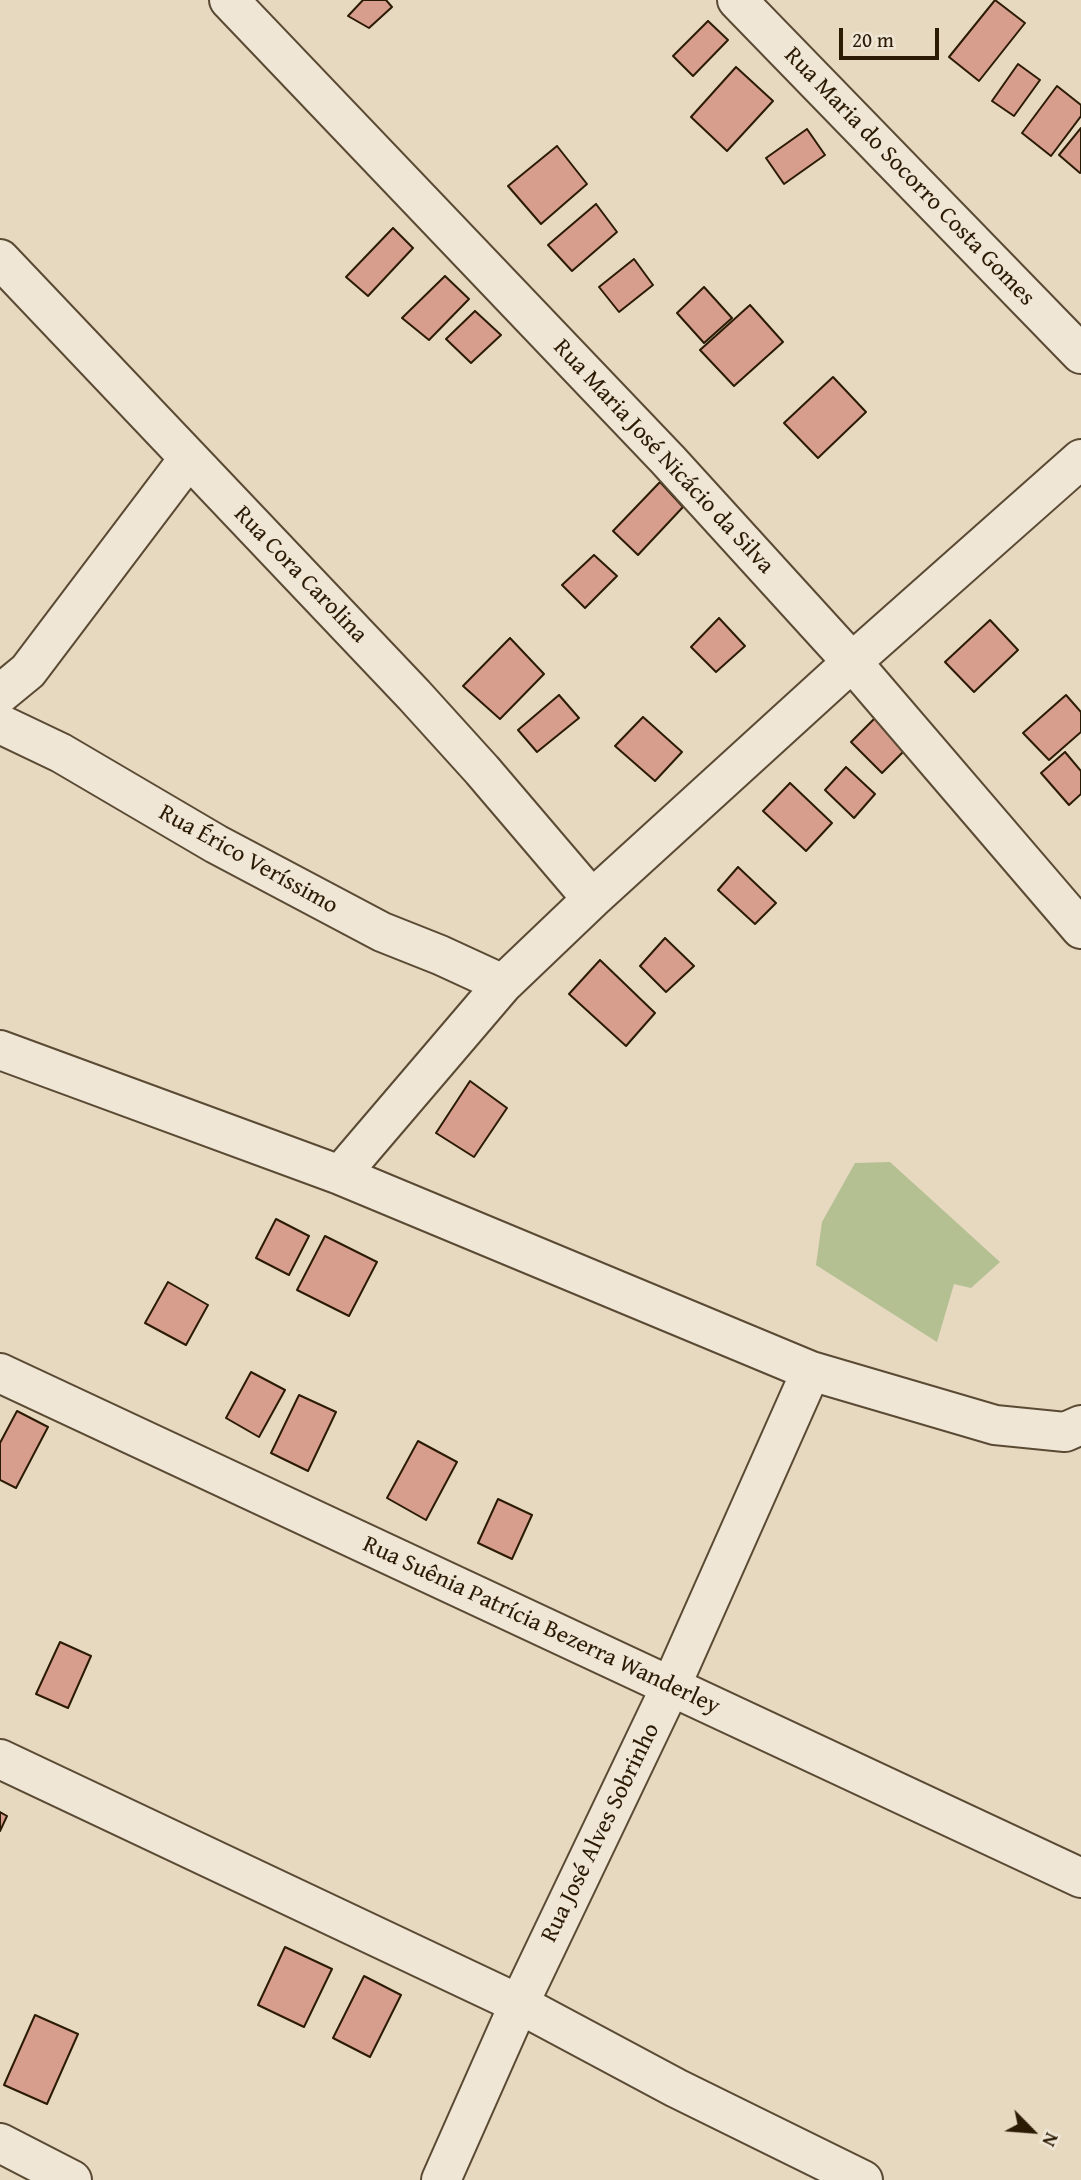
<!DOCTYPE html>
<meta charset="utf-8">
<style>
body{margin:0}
#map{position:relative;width:1081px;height:2180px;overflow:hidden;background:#e6d9c0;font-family:"Gentium Book Plus",serif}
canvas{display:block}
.north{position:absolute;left:997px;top:2096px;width:70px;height:70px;-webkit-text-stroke:5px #efe6d6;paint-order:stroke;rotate:115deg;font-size:19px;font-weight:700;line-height:28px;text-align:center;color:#2c1b04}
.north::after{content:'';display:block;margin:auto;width:24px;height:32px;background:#2c1b04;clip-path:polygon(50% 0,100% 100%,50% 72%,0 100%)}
.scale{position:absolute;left:839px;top:28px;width:100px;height:32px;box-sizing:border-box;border:4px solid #2c1b04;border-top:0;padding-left:9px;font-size:21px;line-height:24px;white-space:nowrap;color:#2c1b04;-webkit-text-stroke:5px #efe6d6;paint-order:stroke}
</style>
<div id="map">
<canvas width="1081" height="2180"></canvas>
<div class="north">N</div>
<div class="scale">20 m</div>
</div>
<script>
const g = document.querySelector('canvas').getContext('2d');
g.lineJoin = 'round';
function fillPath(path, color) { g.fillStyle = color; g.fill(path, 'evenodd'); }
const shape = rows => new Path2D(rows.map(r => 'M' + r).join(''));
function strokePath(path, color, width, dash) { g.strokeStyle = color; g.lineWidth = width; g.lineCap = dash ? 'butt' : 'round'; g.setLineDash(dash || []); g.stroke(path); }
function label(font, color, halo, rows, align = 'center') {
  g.font = font + ' "Gentium Book Plus",serif'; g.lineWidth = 5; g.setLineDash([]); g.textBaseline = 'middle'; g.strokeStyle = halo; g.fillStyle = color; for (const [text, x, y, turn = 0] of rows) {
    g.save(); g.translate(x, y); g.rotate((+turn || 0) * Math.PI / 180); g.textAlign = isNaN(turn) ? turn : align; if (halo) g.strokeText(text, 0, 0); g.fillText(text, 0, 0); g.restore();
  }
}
const green = shape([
 [890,1162,1000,1262,971,1288,954,1284,937,1342,816,1265,822,1222,855,1163]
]);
const building = shape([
 [363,0,386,0,392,7,369,28,348,16,363,0],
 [995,0,1025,23,979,81,949,57,995,0],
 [708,21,728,40,693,76,673,56,708,21],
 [1018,64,1040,80,1014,116,992,101,1018,64],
 [736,67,773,101,727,151,691,117,736,67],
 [1057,86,1081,105,1081,116,1051,156,1022,133,1057,86],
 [1081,128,1081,172,1080,173,1059,155,1081,128],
 [807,129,825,155,784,184,766,158,807,129],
 [557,146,587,184,541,224,508,186,557,146],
 [596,204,617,232,572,271,548,245,596,204],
 [393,228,413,248,368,296,346,277,393,228],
 [634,259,653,285,619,312,599,287,634,259],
 [445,276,469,299,429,340,402,318,445,276],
 [704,287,732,318,704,343,677,313,704,287],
 [750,305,783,342,734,386,700,350,750,305],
 [475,311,501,335,471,363,446,339,475,311],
 [833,377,866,412,818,458,784,423,833,377],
 [660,482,683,507,638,555,613,531,660,482],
 [594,555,617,576,585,608,562,585,594,555],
 [719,618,745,646,716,672,691,647,719,618],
 [990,620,1018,650,974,692,945,662,990,620],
 [510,638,544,674,500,719,463,686,510,638],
 [559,695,579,718,537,752,518,730,559,695],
 [1066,695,1081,712,1081,732,1049,760,1023,733,1066,695],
 [877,716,907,748,882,773,851,742,877,716],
 [643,717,682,752,655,781,615,746,643,717],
 [1065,752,1081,771,1081,794,1069,805,1041,773,1065,752],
 [846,767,875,794,854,818,825,790,846,767],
 [790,783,832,823,806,851,763,811,790,783],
 [738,867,776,903,755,924,718,890,738,867],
 [665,938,694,966,666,992,640,966,665,938],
 [600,960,655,1013,626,1046,569,994,600,960],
 [470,1081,507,1108,474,1157,436,1133,470,1081],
 [276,1219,309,1236,289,1275,256,1258,276,1219],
 [325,1236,377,1262,349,1316,297,1290,325,1236],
 [168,1282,208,1305,186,1345,145,1323,168,1282],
 [251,1372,285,1390,259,1437,226,1418,251,1372],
 [299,1395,336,1412,308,1471,271,1453,299,1395],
 [17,1411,48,1427,16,1488,0,1480,0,1443,17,1411],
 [418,1441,457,1462,426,1520,387,1498,418,1441],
 [498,1499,532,1515,512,1559,478,1543,498,1499],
 [60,1642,91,1656,68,1708,36,1694,60,1642],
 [0,1812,7,1816,0,1831,0,1812],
 [285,1947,332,1969,304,2027,258,2005,285,1947],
 [364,1976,401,1995,370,2057,333,2038,364,1976],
 [35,2015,78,2034,47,2104,4,2085,35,2015]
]);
const minor = shape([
 [229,0,668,460,852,662,1081,929],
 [737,0,1081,354],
 [0,259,414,695,482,770,592,899],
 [0,694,28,671,189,458],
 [0,724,61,753,216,844,382,932,440,955,503,984],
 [0,1050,340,1175,811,1371,995,1425,1065,1432,1081,1425],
 [340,1175,503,984,592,899,852,662,1081,459],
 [0,1373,1081,1878],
 [0,1759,519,2004,676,2088,863,2180],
 [0,2143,72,2180],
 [441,2180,519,2004,671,1686,811,1371]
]);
const streetNames = [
 ["Rua Maria do Socorro Costa Gomes",909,177,46],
 ["Rua Maria José Nicácio da Silva",663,457,47],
 ["Rua Cora Carolina",300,575,46],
 ["Rua Érico Veríssimo",248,860,29],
 ["Rua Suênia Patrícia Bezerra Wanderley",541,1626,25],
 ["Rua José Alves Sobrinho",601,1833,-64]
];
fillPath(green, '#b4bf92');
fillPath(building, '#d79e8e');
strokePath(building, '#2c1b04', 2);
strokePath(minor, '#5a4a33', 42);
strokePath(minor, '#efe6d6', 38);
label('24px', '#2c1b04', '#efe6d6', streetNames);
</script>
